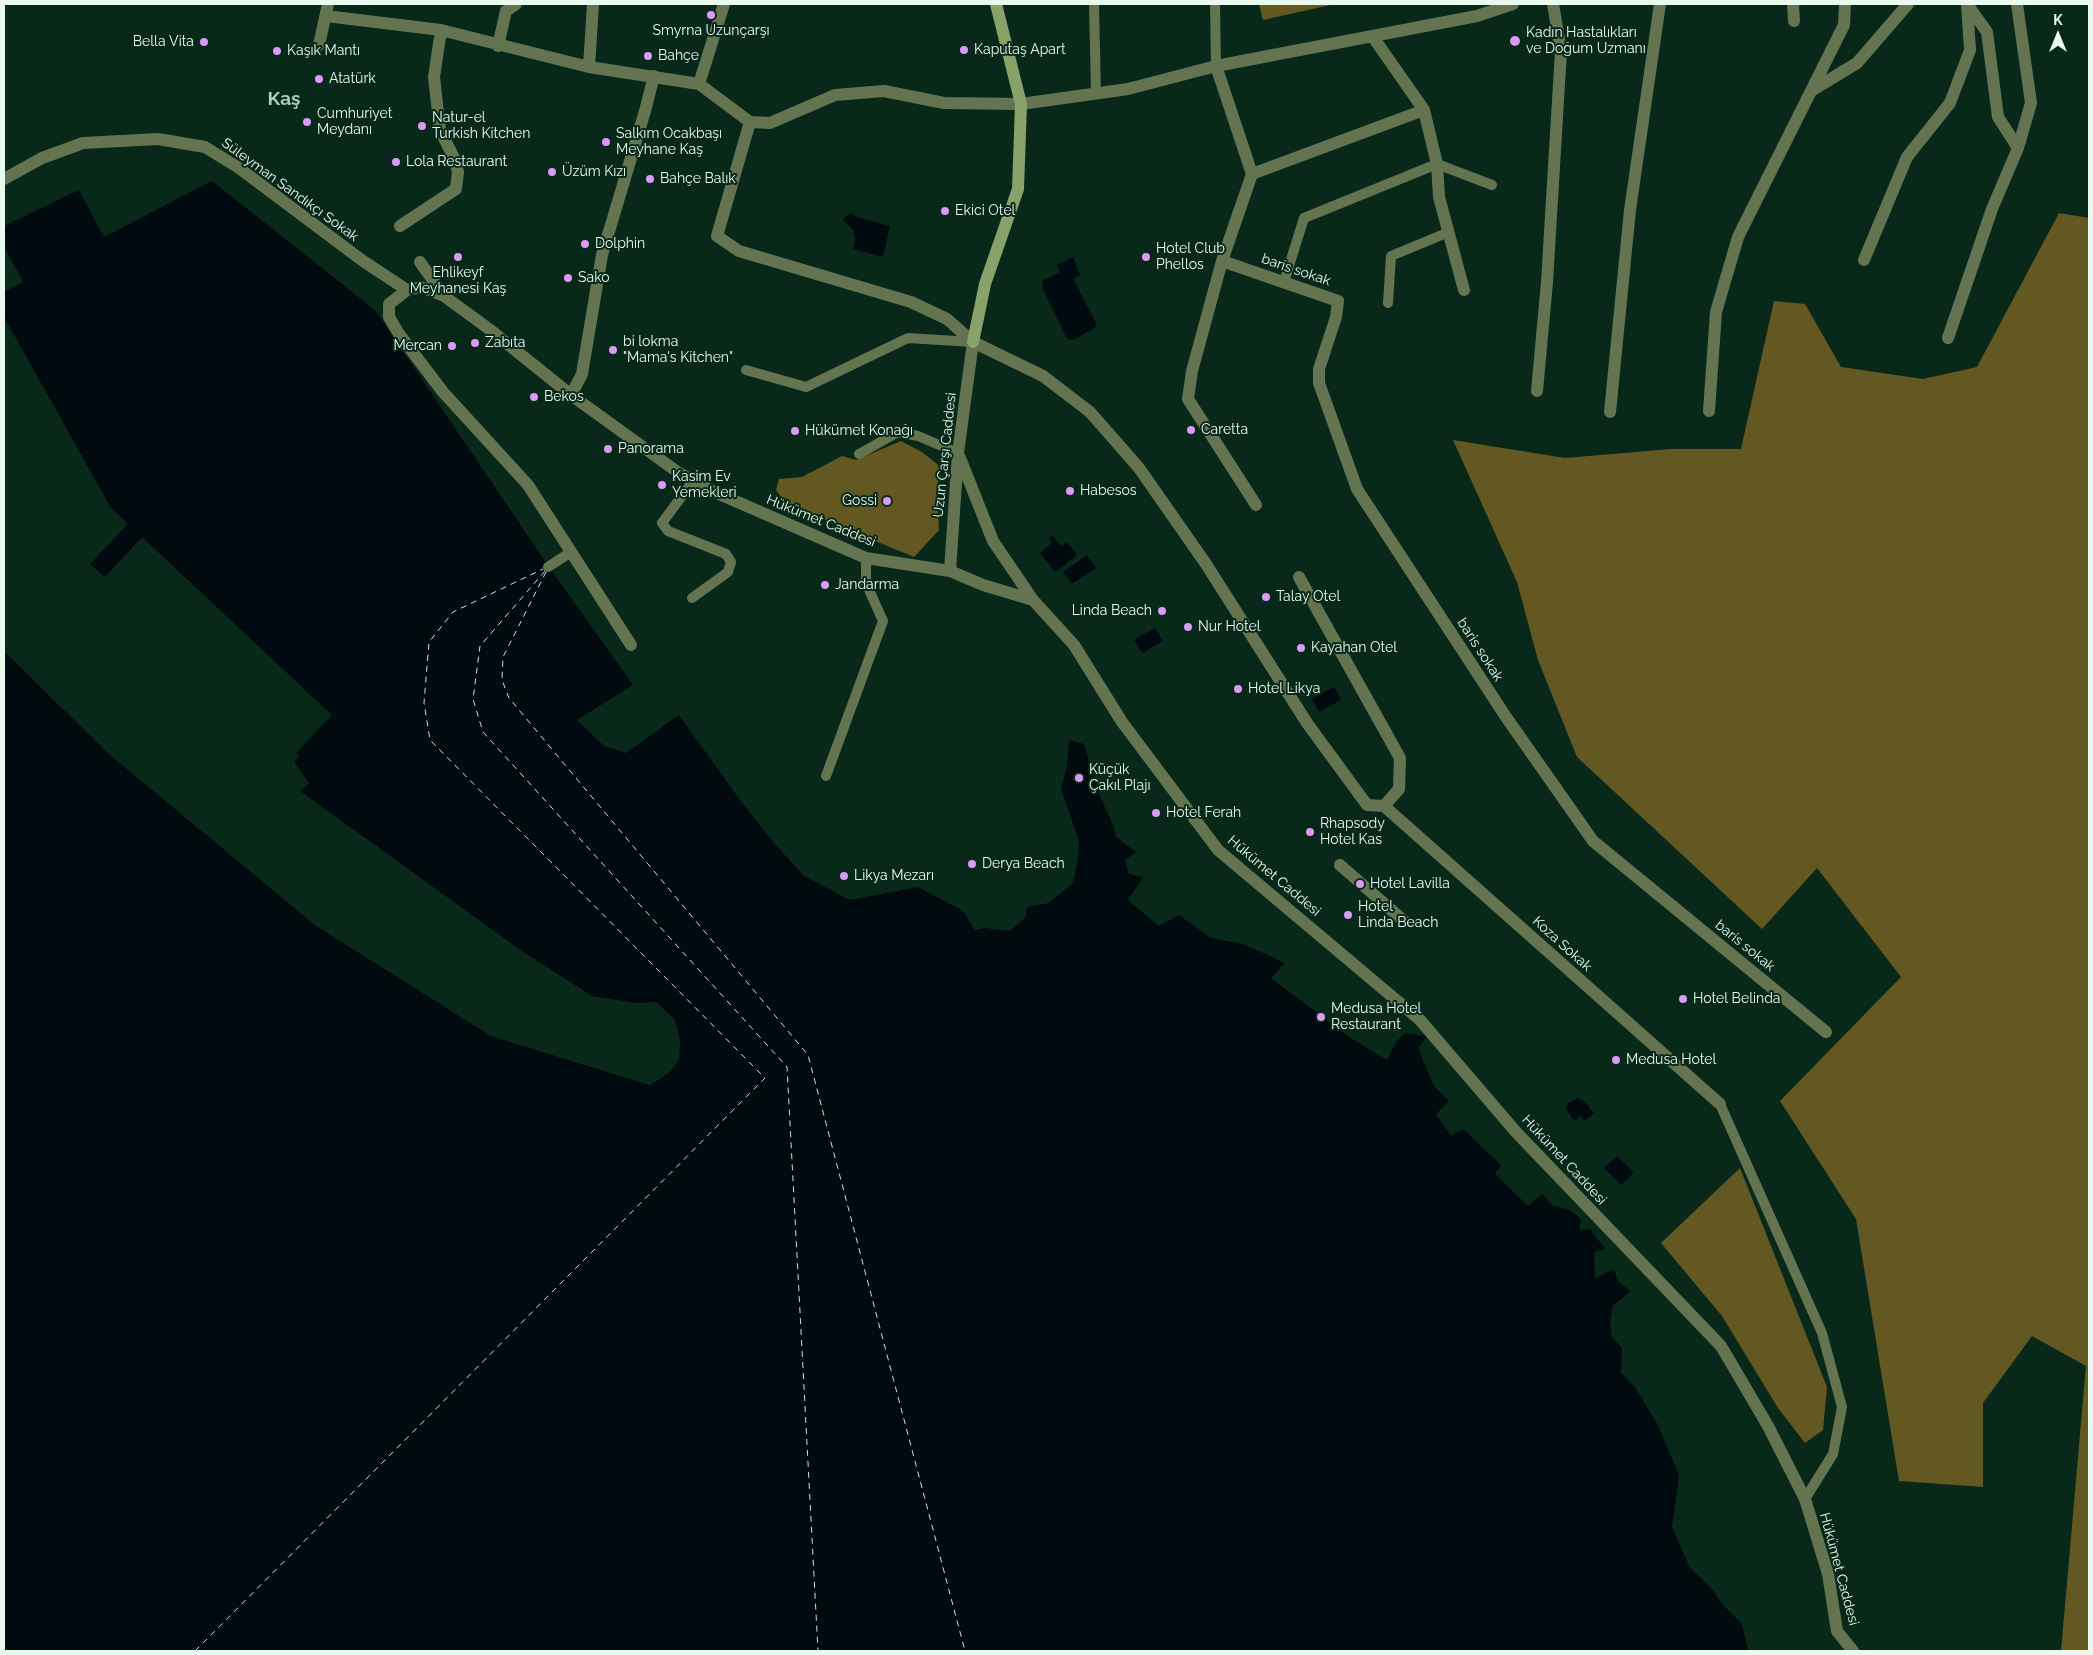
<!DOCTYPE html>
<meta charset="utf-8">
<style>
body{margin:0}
#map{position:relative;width:2093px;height:1655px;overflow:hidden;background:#08291a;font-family:Raleway,sans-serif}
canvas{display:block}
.frame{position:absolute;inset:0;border:5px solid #e8faef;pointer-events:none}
.north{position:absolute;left:2033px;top:10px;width:50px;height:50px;-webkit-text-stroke:4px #08291a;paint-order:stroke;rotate:0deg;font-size:14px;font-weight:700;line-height:20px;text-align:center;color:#e8faef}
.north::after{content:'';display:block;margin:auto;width:18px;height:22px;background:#e8faef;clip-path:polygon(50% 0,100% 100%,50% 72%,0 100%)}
</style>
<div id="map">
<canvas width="2093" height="1655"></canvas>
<div class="frame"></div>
<div class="north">K</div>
</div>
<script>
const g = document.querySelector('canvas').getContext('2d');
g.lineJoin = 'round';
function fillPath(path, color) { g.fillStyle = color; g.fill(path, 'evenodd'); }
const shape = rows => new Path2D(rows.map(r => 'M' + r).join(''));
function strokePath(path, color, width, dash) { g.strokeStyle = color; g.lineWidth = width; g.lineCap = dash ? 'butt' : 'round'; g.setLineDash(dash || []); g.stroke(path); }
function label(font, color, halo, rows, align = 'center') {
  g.font = font + ' Raleway,sans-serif'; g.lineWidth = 4; g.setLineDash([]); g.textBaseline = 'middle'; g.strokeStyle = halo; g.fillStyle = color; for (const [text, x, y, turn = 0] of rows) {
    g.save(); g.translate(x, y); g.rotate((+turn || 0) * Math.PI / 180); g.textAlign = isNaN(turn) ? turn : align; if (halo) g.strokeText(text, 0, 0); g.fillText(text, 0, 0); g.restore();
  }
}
const forest = shape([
 [1259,4,1335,4,1263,20],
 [2059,213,2089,218,2089,1651,2061,1651,2086,1366,2032,1336,1983,1403,1983,1487,1899,1481,1856,1219,1780,1101,1901,977,1817,868,1762,929,1577,757,1538,660,1517,582,1453,440,1565,458,1671,449,1741,449,1774,301,1805,304,1841,367,1923,379,1977,367],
 [901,441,922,452,937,464,941,472,937,486,939,530,914,557,786,504,776,490,779,479,802,477,842,456,856,460],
 [1740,1168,1827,1387,1823,1430,1805,1443,1778,1408,1722,1316,1661,1243]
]);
const water = shape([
 [212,181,375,310,553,573,633,685,577,720,604,746,626,753,679,715,740,800,774,843,804,876,850,900,918,887,963,911,975,930,985,928,1010,931,1026,917,1027,907,1049,903,1073,883,1078,858,1079,841,1061,789,1067,766,1069,740,1084,744,1099,794,1114,827,1116,837,1136,852,1125,860,1129,874,1143,877,1128,900,1159,926,1179,915,1211,938,1243,944,1285,963,1271,978,1352,1039,1387,1060,1397,1041,1405,1033,1427,1036,1418,1048,1434,1086,1449,1101,1436,1114,1451,1136,1463,1129,1501,1165,1495,1174,1528,1206,1542,1194,1553,1206,1570,1210,1581,1219,1579,1230,1590,1229,1605,1249,1594,1252,1595,1278,1614,1269,1618,1282,1631,1291,1613,1305,1610,1323,1612,1337,1622,1348,1621,1373,1635,1387,1658,1425,1679,1476,1672,1527,1690,1568,1711,1588,1723,1605,1742,1624,1748,1651,4,1651,4,651,109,754,315,925,491,1036,650,1085,670,1072,679,1059,680,1039,674,1019,656,1002,636,1003,592,996,522,951,300,791,309,783,294,762,300,756,296,753,332,715,142,537,105,577,90,564,128,524,111,508,4,317,4,292,23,282,4,246,4,226,79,190,104,237],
 [850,213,857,217,890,226,883,257,853,249,855,239,853,230,843,219],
 [1073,257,1080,275,1073,279,1096,323,1095,328,1073,340,1067,339,1042,287,1043,280,1060,272,1057,265],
 [1053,536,1061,546,1067,542,1076,553,1075,557,1055,572,1040,553,1052,543,1049,539],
 [1087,555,1096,568,1072,584,1063,572],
 [1155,628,1163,641,1142,653,1134,640],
 [1334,687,1341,700,1319,712,1312,699],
 [1578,1098,1584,1101,1594,1113,1585,1121,1580,1116,1575,1121,1566,1109,1569,1102],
 [1617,1156,1634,1173,1621,1185,1604,1168]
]);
const pier = shape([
 [4,648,111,752,317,923,492,1034,649,1082,668,1070,677,1058,677,1039,671,1020,653,1005,656,1002,674,1019,680,1039,679,1059,670,1072,650,1085,491,1036,315,925,109,754,4,651]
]);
const ferry = shape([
 [545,571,480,646,473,699,483,732,787,1067,818,1651],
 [546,572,503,657,502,680,509,698,808,1055,965,1651],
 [195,1651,765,1078,430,740,424,703,429,642,453,612,543,569]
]);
const lane = shape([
 [1094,4,1096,94],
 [1215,4,1216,66],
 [1284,282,1304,218,1437,164,1492,185],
 [1388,303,1391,256,1449,232],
 [746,370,806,387,908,338,973,342],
 [859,454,898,432,918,436,958,453],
 [548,567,571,552],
 [692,598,728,572,731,562,726,554,668,531,662,523,693,481],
 [826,776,883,621,866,583,866,558],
 [1720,1104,1822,1333,1842,1407,1833,1454,1805,1499]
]);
const street = shape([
 [1793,4,1794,21],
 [2017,4,2031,103,2018,148],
 [326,16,441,30,589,67,699,84,750,122],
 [1373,37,1424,110,1437,164,1439,197,1464,290],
 [319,45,328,4],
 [498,46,506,11,516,4],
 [1216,66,1252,174,1222,261,1192,371,1188,399,1256,505],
 [589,67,593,4],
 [699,84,724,4],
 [1811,91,1857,63,1908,4],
 [750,122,717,236,739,251,911,302,947,319,973,342,1043,376,1090,412,1139,468,1206,564,1307,723,1367,805,1384,806],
 [750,122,770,123,835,95,884,91,944,103,1021,104,1128,89,1216,66,1477,16,1513,4],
 [1252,174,1424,110],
 [4,179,42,158,83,143,158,139,205,147,239,168,363,261,407,290],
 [400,226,456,189,458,172,455,160,440,130,434,77,441,30],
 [1864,260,1907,157,1950,103,1970,50,1967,4],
 [1222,261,1338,301,1336,317,1319,369,1319,383,1357,489,1506,717,1593,841,1826,1032],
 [420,262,444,296],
 [1948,338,1992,209,2018,148,1998,117,1987,32,1967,4],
 [1537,391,1547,282,1561,51,1553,4],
 [571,395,582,374,602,255,645,111,654,76],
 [1709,411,1716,312,1738,237,1844,25,1845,4],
 [1610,412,1630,210,1660,4],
 [960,458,993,541,1033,600],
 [950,571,958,453,973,342],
 [1299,577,1400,758,1399,789,1384,806],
 [631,645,528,485,443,392,399,334,389,317,389,304,407,290,421,287,444,296,489,329,571,395,679,473,710,490,866,558,950,571,983,585,1033,600,1074,645,1122,722,1218,850,1420,1020,1516,1132,1721,1346,1768,1426,1805,1499,1828,1574,1837,1631,1853,1651],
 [1384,806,1720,1104],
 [1340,865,1404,921]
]);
const secondary = shape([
 [973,342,985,284,1018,189,1021,104,996,4]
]);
const markers = [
 [711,15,5,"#da9af6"],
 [1515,41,6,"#da9af6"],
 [204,42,5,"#da9af6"],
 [964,50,5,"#da9af6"],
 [277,51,5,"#da9af6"],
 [648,56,5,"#da9af6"],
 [319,79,5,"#da9af6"],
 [307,122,5,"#da9af6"],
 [422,126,5,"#da9af6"],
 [606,142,5,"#da9af6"],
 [396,162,5,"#da9af6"],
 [552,172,5,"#da9af6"],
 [650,179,5,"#da9af6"],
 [945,211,5,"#da9af6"],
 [585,244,5,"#da9af6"],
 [458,257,5,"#da9af6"],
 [1146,257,5,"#da9af6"],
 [568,278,5,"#da9af6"],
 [475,343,5,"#da9af6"],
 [452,346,5,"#da9af6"],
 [613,350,5,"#da9af6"],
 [534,397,5,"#da9af6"],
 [1191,430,5,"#da9af6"],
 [795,431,5,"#da9af6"],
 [608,449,5,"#da9af6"],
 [662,485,5,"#da9af6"],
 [1070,491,5,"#da9af6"],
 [887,501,5,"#da9af6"],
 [825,585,5,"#da9af6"],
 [1266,597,5,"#da9af6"],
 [1162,611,5,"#da9af6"],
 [1188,627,5,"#da9af6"],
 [1301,648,5,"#da9af6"],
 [1238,689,5,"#da9af6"],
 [1079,778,5,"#da9af6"],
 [1156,813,5,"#da9af6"],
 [1310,832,5,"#da9af6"],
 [972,864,5,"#da9af6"],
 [844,876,5,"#da9af6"],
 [1360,884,5,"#da9af6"],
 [1348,915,5,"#da9af6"],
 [1683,999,5,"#da9af6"],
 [1321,1017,5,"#da9af6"],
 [1616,1060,5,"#da9af6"]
];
const poiNames = [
 ["Smyrna Uzunçarşı",711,31,"center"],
 ["Kadın Hastalıkları",1526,33],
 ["ve Doğum Uzmanı",1526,49],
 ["Bella Vita",194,42,"right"],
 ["Kaputaş Apart",974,50],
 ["Kaşık Mantı",287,51],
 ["Bahçe",658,56],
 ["Atatürk",329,79],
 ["Cumhuriyet",317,114],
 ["Meydanı",317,130],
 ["Natur-el",432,118],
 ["Turkish Kitchen",432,134],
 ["Salkım Ocakbaşı",616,134],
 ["Meyhane Kaş",616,150],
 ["Lola Restaurant",406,162],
 ["Üzüm Kızı",562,172],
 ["Bahçe Balık",660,179],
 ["Ekici Otel",955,211],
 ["Dolphin",595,244],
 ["Hotel Club",1156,249],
 ["Phellos",1156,265],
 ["Ehlikeyf",458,273,"center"],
 ["Meyhanesi Kaş",458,289,"center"],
 ["Sako",578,278],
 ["bi lokma",623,342],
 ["\"Mama's Kitchen\"",623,358],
 ["Zabıta",485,343],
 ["Mercan",442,346,"right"],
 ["Bekos",544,397],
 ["Caretta",1201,430],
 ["Hükümet Konağı",805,431],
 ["Panorama",618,449],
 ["Kasim Ev",672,477],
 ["Yemekleri",672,493],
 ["Habesos",1080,491],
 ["Gossi",877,501,"right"],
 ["Jandarma",835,585],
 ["Talay Otel",1276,597],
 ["Linda Beach",1152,611,"right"],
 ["Nur Hotel",1198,627],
 ["Kayahan Otel",1311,648],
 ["Hotel Likya",1248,689],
 ["Küçük",1089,770],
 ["Çakıl Plajı",1089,786],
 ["Hotel Ferah",1166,813],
 ["Rhapsody",1320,824],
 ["Hotel Kas",1320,840],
 ["Derya Beach",982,864],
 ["Likya Mezarı",854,876],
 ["Hotel Lavilla",1370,884],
 ["Hotel",1358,907],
 ["Linda Beach",1358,923],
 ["Hotel Belinda",1693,999],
 ["Medusa Hotel",1331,1009],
 ["Restaurant",1331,1025],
 ["Medusa Hotel",1626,1060]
];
const streetNames = [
 ["Süleyman Sandıkçı Sokak",290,190,36],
 ["baris sokak",1296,270,19],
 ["Uzun Çarşı Caddesi",945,455,-84],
 ["Hükümet Caddesi",821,521,22],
 ["baris sokak",1480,650,57],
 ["Hükümet Caddesi",1274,876,40],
 ["Koza Sokak",1562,944,42],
 ["baris sokak",1745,946,39],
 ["Hükümet Caddesi",1564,1160,47],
 ["Hükümet Caddesi",1839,1569,75]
];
const districtNames = [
 ["Kaş",284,99]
];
fillPath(forest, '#645822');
fillPath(water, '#000a0f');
fillPath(pier, '#08291a');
strokePath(ferry, '#b3eafd', 1, [6, 5]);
strokePath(lane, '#647451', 10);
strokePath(street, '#647451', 12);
strokePath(secondary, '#89a269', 12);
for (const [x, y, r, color] of markers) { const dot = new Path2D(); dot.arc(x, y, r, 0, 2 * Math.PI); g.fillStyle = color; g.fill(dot); strokePath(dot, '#08291a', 2); }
label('14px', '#e8faef', '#08291a', poiNames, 'left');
label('14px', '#e8faef', '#08291a', streetNames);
label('bold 19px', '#aaceb8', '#08291a', districtNames);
</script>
